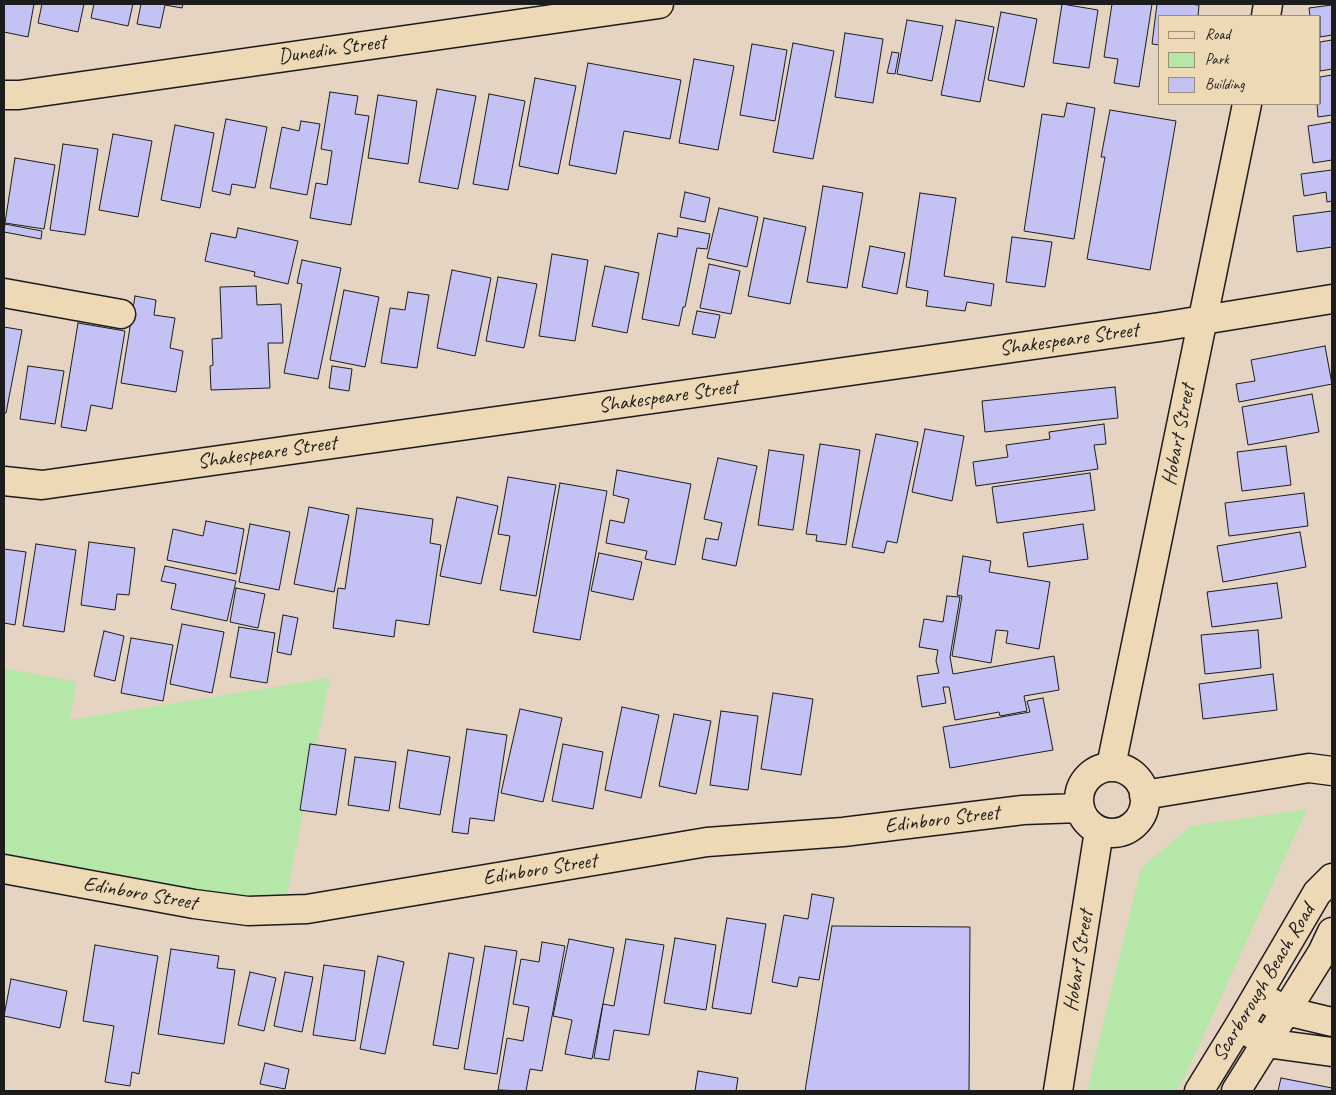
<!DOCTYPE html>
<style>
body{margin:0}
#map{position:relative;width:1336px;height:1095px;overflow:hidden;background:#e6d4c3;font-family:Caveat,sans-serif}
canvas{display:block}
.frame{position:absolute;inset:0;border:5px solid #1c1c1c;pointer-events:none}
.legend{position:absolute;left:1158px;top:15px;width:162px;height:90px;box-sizing:border-box;background:#eed9b7;border:1px solid #9a8d79;margin:0;padding:6px 9px;list-style:none;font-size:15px;color:#1c1c1c}
.legend li{display:flex;align-items:center;gap:10px;height:25px}
.legend b{width:25px;border:1px solid #9a8d79}
</style>
<div id="map">
<canvas width="1336" height="1095"></canvas>
<div class="frame"></div>
<ul class="legend">
<li><b style="height:6px;background:#eed9b7"></b>Road</li>
<li><b style="height:14px;background:#b4e7a8"></b>Park</li>
<li><b style="height:14px;background:#c4c2f4"></b>Building</li>
</ul>
</div>
<script>
const g = document.querySelector('canvas').getContext('2d');
g.lineJoin = 'round';
function fillPath(path, color) { g.fillStyle = color; g.fill(path, 'evenodd'); }
const shape = rows => new Path2D(rows.map(r => 'M' + r).join(''));
function strokePath(path, color, width, dash) { g.strokeStyle = color; g.lineWidth = width; g.lineCap = dash ? 'butt' : 'round'; g.setLineDash(dash || []); g.stroke(path); }
function label(font, color, halo, rows, align = 'center') {
  g.font = font + ' Caveat,sans-serif'; g.lineWidth = 4.5; g.setLineDash([]); g.textBaseline = 'middle'; g.strokeStyle = halo; g.fillStyle = color; for (const [text, x, y, turn = 0] of rows) {
    g.save(); g.translate(x, y); g.rotate((+turn || 0) * Math.PI / 180); g.textAlign = isNaN(turn) ? turn : align; if (halo) g.strokeText(text, 0, 0); g.fillText(text, 0, 0); g.restore();
  }
}
const green = shape([
 [4,668,76,682,70,720,330,678,286,898,235,900,4,857],
 [1307,809,1184,1078,1176,1091,1087,1091,1141,868,1191,826]
]);
const building = shape([
 [4,4,34,4,28,37,4,32,4,4],
 [42,4,84,4,78,32,38,23,42,4],
 [94,4,133,4,128,26,91,18,94,4],
 [141,4,183,4,182,8,165,5,160,28,137,24,141,4],
 [1062,4,1098,10,1089,68,1053,63,1062,4],
 [1112,4,1152,4,1139,87,1114,83,1118,59,1104,57,1112,4],
 [1157,4,1187,4,1199,5,1198,16,1160,16,1160,45,1152,44,1157,4],
 [1332,5,1332,35,1320,37,1320,16,1310,16,1309,8,1332,5],
 [1001,12,1037,19,1024,87,988,80,1001,12],
 [907,20,943,26,932,81,897,74,907,20],
 [956,20,994,27,980,102,941,95,956,20],
 [845,33,883,39,873,103,835,97,845,33],
 [1332,40,1332,69,1320,71,1320,42,1332,40],
 [793,43,834,51,813,159,773,152,793,43],
 [752,44,787,50,775,121,740,115,752,44],
 [892,52,899,53,895,74,887,73,892,52],
 [694,59,734,66,718,150,679,143,694,59],
 [588,63,681,80,670,139,624,131,616,174,569,165,588,63],
 [1332,75,1332,115,1318,117,1317,104,1320,104,1320,77,1332,75],
 [535,78,576,86,558,174,519,166,535,78],
 [437,89,476,96,458,189,419,182,437,89],
 [330,92,358,96,355,114,369,116,351,225,310,218,316,183,327,185,332,151,321,149,330,92],
 [489,94,525,101,508,190,473,184,489,94],
 [378,95,417,101,408,164,368,158,378,95],
 [1067,103,1095,108,1074,239,1024,231,1042,114,1064,117,1067,103],
 [1110,110,1176,121,1150,270,1087,259,1105,157,1101,157,1110,110],
 [226,119,267,127,255,188,232,184,230,195,212,191,226,119],
 [301,121,320,124,307,195,270,188,282,127,299,131,301,121],
 [1332,122,1332,160,1313,163,1308,126,1332,122],
 [175,125,214,133,200,208,161,200,175,125],
 [113,134,152,141,138,217,99,210,113,134],
 [63,144,98,149,85,235,50,230,63,144],
 [15,158,55,165,44,229,5,223,15,158],
 [1332,170,1332,201,1327,202,1326,192,1304,196,1301,174,1332,170],
 [823,186,863,193,847,288,807,282,823,186],
 [685,192,710,198,705,222,680,217,685,192],
 [920,193,956,198,944,276,994,284,991,306,967,302,965,311,926,306,928,291,906,287,920,193],
 [719,208,758,217,747,267,707,258,719,208],
 [1332,211,1332,247,1297,252,1293,216,1332,211],
 [764,218,806,227,790,304,748,296,764,218],
 [5,224,42,231,41,239,4,232,5,224],
 [238,228,298,241,288,284,254,276,255,272,205,261,211,233,236,238,238,228],
 [678,228,710,234,707,249,697,248,685,307,683,307,679,326,642,319,658,233,677,237,678,228],
 [1012,237,1052,242,1045,287,1006,282,1012,237],
 [870,246,905,253,897,294,862,287,870,246],
 [552,254,588,260,575,341,539,336,552,254],
 [302,260,341,268,318,379,284,373,302,284,297,283,302,260],
 [709,264,740,271,731,314,700,308,709,264],
 [605,266,639,273,627,333,592,326,605,266],
 [452,270,491,278,475,356,437,348,452,270],
 [498,277,537,284,524,348,486,341,498,277],
 [256,286,257,305,281,304,283,343,268,343,270,388,211,390,210,366,213,365,212,339,222,338,220,287,256,286],
 [344,290,379,297,365,367,330,360,344,290],
 [408,292,429,295,417,368,381,363,390,308,405,310,408,292],
 [135,296,156,300,154,315,175,318,170,348,183,351,176,392,121,383,135,296],
 [697,311,720,315,715,338,692,334,697,311],
 [78,323,125,331,112,409,91,405,86,431,61,427,78,323],
 [4,327,22,330,6,413,4,413,4,327],
 [1325,346,1332,384,1239,402,1236,384,1255,381,1251,360,1325,346],
 [28,366,64,371,55,424,20,419,28,366],
 [332,366,352,369,349,391,329,388,332,366],
 [1115,387,1118,418,985,432,982,401,1115,387],
 [1312,394,1319,432,1248,445,1242,407,1312,394],
 [1104,424,1106,444,1094,445,1098,469,976,486,973,462,1008,457,1006,445,1050,439,1049,432,1104,424],
 [925,429,964,436,952,501,912,492,925,429],
 [876,434,918,442,897,543,887,541,884,553,852,547,876,434],
 [820,444,860,450,846,545,816,541,817,535,806,534,820,444],
 [1286,446,1291,485,1242,491,1237,452,1286,446],
 [769,450,804,455,793,530,758,525,769,450],
 [718,458,757,466,736,566,702,559,706,538,718,540,722,523,704,519,718,458],
 [617,470,691,484,675,565,645,559,647,551,606,543,610,520,624,523,629,499,613,495,617,470],
 [1090,473,1095,510,997,523,992,487,1090,473],
 [508,477,556,485,536,596,500,590,510,536,498,534,508,477],
 [560,483,607,491,580,640,533,632,560,483],
 [1304,493,1308,526,1229,536,1225,503,1304,493],
 [457,497,498,506,481,584,440,576,457,497],
 [309,507,349,515,334,592,294,584,309,507],
 [357,508,433,519,430,543,441,545,429,625,396,620,394,637,333,628,338,588,345,589,357,508],
 [206,521,244,529,236,574,167,560,173,529,203,536,206,521],
 [250,524,290,532,279,590,239,582,250,524],
 [1083,524,1088,559,1028,567,1023,533,1083,524],
 [1300,532,1306,567,1223,582,1217,546,1300,532],
 [89,542,135,548,129,595,117,594,115,610,81,605,89,542],
 [36,544,76,550,64,632,23,626,36,544],
 [4,549,26,552,15,625,4,623,4,549],
 [599,553,642,562,633,600,591,591,599,553],
 [963,556,991,561,989,572,1050,582,1039,649,1006,643,1008,631,996,630,991,663,952,656,962,596,957,595,963,556],
 [165,566,236,581,227,621,171,609,176,584,161,581,165,566],
 [1277,583,1282,618,1212,627,1207,592,1277,583],
 [236,588,265,594,258,628,230,622,236,588],
 [947,596,960,597,950,657,953,674,1054,656,1059,690,1024,696,1027,711,1000,716,999,712,955,720,949,687,943,687,946,703,922,707,917,676,939,673,936,661,938,650,919,647,924,619,943,622,947,596],
 [283,615,298,618,291,655,277,652,283,615],
 [182,624,224,632,212,693,170,684,182,624],
 [239,627,275,633,267,683,230,677,239,627],
 [1258,630,1261,668,1205,674,1201,635,1258,630],
 [104,631,124,636,115,681,94,676,104,631],
 [131,638,173,645,163,701,121,693,131,638],
 [1273,674,1277,710,1203,719,1199,684,1273,674],
 [773,693,813,699,801,775,761,769,773,693],
 [1043,698,1053,750,950,768,943,727,1030,712,1027,701,1043,698],
 [622,707,659,715,641,798,605,790,622,707],
 [520,709,562,718,543,802,501,793,520,709],
 [721,711,758,716,748,790,710,785,721,711],
 [674,714,711,721,696,794,659,786,674,714],
 [467,729,507,735,494,821,470,818,468,834,452,832,467,729],
 [310,744,346,749,336,815,300,810,310,744],
 [563,744,603,752,593,809,552,801,563,744],
 [408,750,450,757,440,815,399,808,408,750],
 [355,757,396,762,389,811,348,805,355,757],
 [812,894,834,898,819,980,799,977,797,987,772,982,784,915,808,919,812,894],
 [727,918,766,924,751,1014,712,1008,727,918],
 [832,926,970,927,969,1091,805,1091,832,926],
 [675,938,716,945,706,1010,664,1003,675,938],
 [569,939,614,948,592,1059,565,1054,572,1020,553,1016,569,939],
 [626,939,664,945,649,1035,614,1030,609,1060,594,1058,603,1004,614,1006,626,939],
 [542,942,565,946,542,1071,530,1069,526,1091,498,1090,507,1038,523,1041,529,1007,513,1004,521,959,539,962,542,942],
 [95,945,158,956,139,1074,132,1072,130,1086,105,1082,114,1026,83,1021,95,945],
 [485,946,517,951,497,1074,464,1069,485,946],
 [171,949,219,956,217,968,235,970,224,1044,158,1034,171,949],
 [449,953,474,958,458,1049,433,1045,449,953],
 [378,956,404,962,385,1054,360,1049,378,956],
 [324,965,365,971,355,1041,313,1035,324,965],
 [250,972,276,978,264,1031,238,1025,250,972],
 [285,972,313,977,302,1032,274,1026,285,972],
 [11,979,67,991,60,1028,4,1016,11,979],
 [265,1063,289,1069,285,1089,260,1084,265,1063],
 [698,1071,738,1078,736,1091,695,1091,698,1071],
 [1281,1078,1332,1088,1332,1091,1278,1091,1281,1078]
]);
const minor = shape([
 [1266,16,1268,4],
 [4,95,19,95,659,4],
 [4,293,121,314],
 [4,481,42,485,745,386,1160,327,1332,299],
 [1111,766,1247,104],
 '1079 800a33 33 0 1 1 66 0a33 33 0 1 1-66 0Z',
 [1144,795,1309,768,1332,771],
 [4,869,194,904,248,911,307,909,707,842,843,832,1023,810,1080,808],
 [1058,1091,1099,831]
]);
const major = shape([
 [1272,1003,1286,1011,1332,1022],
 [1252,1034,1266,1043,1332,1052],
 [1199,1091,1239,1026,1317,893,1332,878],
 [1236,1091,1322,953,1332,932]
]);
const streetNames = [
 ["Dunedin Street",332,50,-8],
 ["Shakespeare Street",1069,340,-8],
 ["Shakespeare Street",668,397,-8],
 ["Hobart Street",1179,435,-79],
 ["Shakespeare Street",267,453,-8],
 ["Edinboro Street",942,820,-7],
 ["Edinboro Street",540,870,-9],
 ["Edinboro Street",140,894,10],
 ["Hobart Street",1079,961,-81],
 ["Scarborough Beach Road",1264,983,-59]
];
fillPath(green, '#b4e7a8');
fillPath(building, '#c4c2f4');
strokePath(building, '#1c1c1c', 1);
strokePath(minor, '#1c1c1c', 31);
strokePath(major, '#1c1c1c', 31);
strokePath(minor, '#eed9b7', 28);
strokePath(major, '#eed9b7', 28);
label('21px', '#1c1c1c', '#eed9b7', streetNames);
</script>
